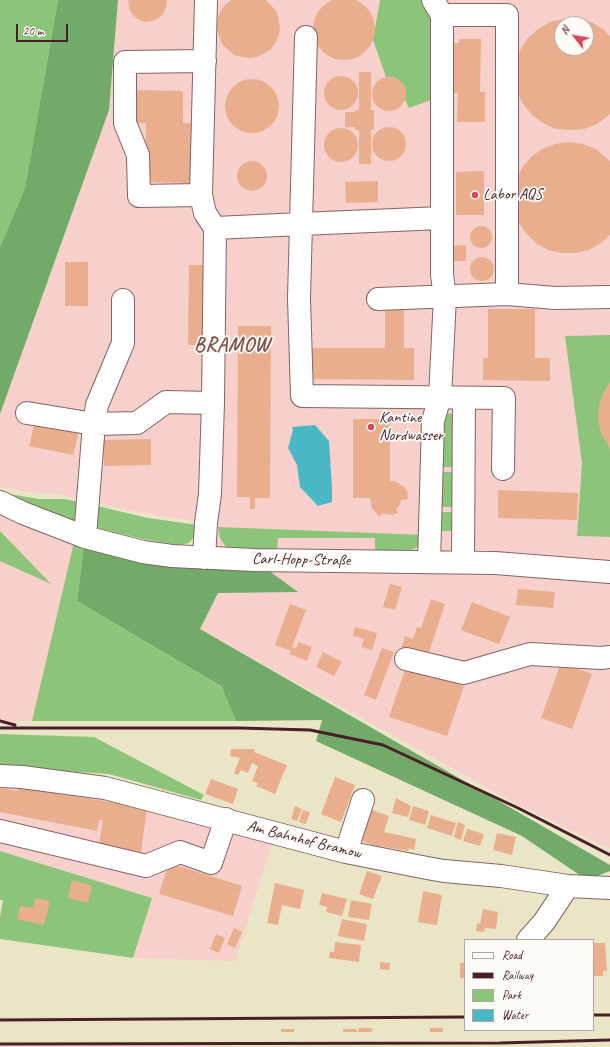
<!DOCTYPE html>
<meta charset="utf-8">
<style>
body{margin:0}
#map{position:relative;width:610px;height:1047px;overflow:hidden;background:#ebe5c7;font-family:Caveat,sans-serif}
canvas{display:block}
.legend{position:absolute;left:464px;top:939px;width:130px;height:92px;box-sizing:border-box;background:#fdfcf7;border:1px solid #b5a4a5;margin:0;padding:5px 7px;list-style:none;font-size:12px;color:#4a1f2b}
.legend li{display:flex;align-items:center;gap:8px;height:20px}
.legend b{width:20px;border:1px solid #b5a4a5}
.north{position:absolute;left:554px;top:16px;width:40px;height:40px;box-sizing:border-box;background:#fdfcf7;border:1px solid #b5a4a5;border-radius:50%;rotate:301deg;font-size:11px;font-weight:700;line-height:16px;text-align:center;color:#4a1f2b}
.north::after{content:'';display:block;margin:auto;width:14px;height:18px;background:#d1495b;clip-path:polygon(50% 0,100% 100%,50% 72%,0 100%)}
.scale{position:absolute;left:16px;top:24px;width:52px;height:18px;box-sizing:border-box;border:2px solid #4a1f2b;border-top:0;padding-left:5px;font-size:12px;line-height:14px;white-space:nowrap;color:#4a1f2b;-webkit-text-stroke:3px #fdfcf7;paint-order:stroke}
</style>
<div id="map">
<canvas width="610" height="1047"></canvas>
<ul class="legend">
<li><b style="height:5px;background:#fff"></b>Road</li>
<li><b style="height:5px;background:#4a1f2b"></b>Railway</li>
<li><b style="height:11px;background:#8cc579"></b>Park</li>
<li><b style="height:11px;background:#4ab8c4"></b>Water</li>
</ul>
<div class="north">N</div>
<div class="scale">20 m</div>
</div>
<script>
const g = document.querySelector('canvas').getContext('2d');
g.lineJoin = 'round';
function fillPath(path, color) { g.fillStyle = color; g.fill(path, 'evenodd'); }
const shape = rows => new Path2D(rows.map(r => 'M' + r).join(''));
function strokePath(path, color, width, dash) { g.strokeStyle = color; g.lineWidth = width; g.lineCap = dash ? 'butt' : 'round'; g.setLineDash(dash || []); g.stroke(path); }
function label(font, color, halo, rows, align = 'center') {
  g.font = font + ' Caveat,sans-serif'; g.lineWidth = 3.5; g.setLineDash([]); g.textBaseline = 'middle'; g.strokeStyle = halo; g.fillStyle = color; for (const [text, x, y, turn = 0] of rows) {
    g.save(); g.translate(x, y); g.rotate((+turn || 0) * Math.PI / 180); g.textAlign = isNaN(turn) ? turn : align; if (halo) g.strokeText(text, 0, 0); g.fillText(text, 0, 0); g.restore();
  }
}
const built = shape([
 [118,0,610,0,610,849,519,805,199,629,218,593,297,592,204,558,206,523,125,510,58,494,26,492,0,487,0,414,109,110],
 [562,24,586,24,586,48,562,48],
 [0,502,76,534,32,721,0,722],
 [0,782,132,800,273,840,235,961,133,958,152,898,0,851]
]);
const green = shape([
 [0,0,58,0,25,188,0,247],
 [380,0,433,0,442,96,409,108,405,99,406,92,404,85,399,80,393,77,386,77,373,40],
 [610,335,610,537,577,536,582,463,565,336],
 [449,413,453,415,459,467,439,467,444,416],
 [438,472,459,472,459,507,438,507],
 [3,493,39,499,65,499,84,503,83,525,54,515],
 [89,504,148,518,198,525,196,534,189,543,180,545,143,539,89,526],
 [439,512,458,512,458,531,438,531],
 [218,527,425,535,421,545,414,549,400,552,375,553,375,538,278,538,277,552,231,550,225,546,220,538],
 [0,531,51,584,0,561],
 [76,534,85,537,77,601,223,688,236,721,32,721],
 [0,734,94,737,204,795,201,800,109,774,0,767],
 [0,851,152,898,133,958,0,939,0,917,3,900,0,900]
]);
const forest = shape([
 [58,0,118,0,109,110,0,414,0,247,25,188],
 [85,537,254,560,298,592,218,593,200,629,610,865,610,871,587,880,522,836,316,741,322,720,236,721,222,687,77,601]
]);
const water = shape([
 [315,425,329,441,332,488,332,502,318,506,300,487,297,465,288,448,293,430,292,427]
]);
const building = shape([
 '313 29a31 31 0 1 1 62 0a31 31 0 1 1-62 0Z',
 [128,0,167,0,166,7,163,14,159,18,152,21,146,22,139,20,134,16,130,11],
 [231,0,266,0,277,12,280,27,279,35,276,42,271,49,265,53,257,57,250,58,242,57,234,55,222,44,217,30,217,22,219,14,223,7],
 [564,19,578,19,591,22,603,29,610,36,610,114,597,124,584,129,570,130,556,129,543,123,532,115,523,104,517,92,516,64,520,50,527,39,538,29,550,22],
 [562,24,586,24,586,48,562,48],
 [459,39,481,39,480,92,485,92,485,122,457,122,458,93,452,93,453,43,459,43],
 [359,72,371,72,371,110,374,110,374,130,371,130,371,164,359,164,359,130,355,130,355,127,345,127,345,112,355,112,355,110,359,110],
 '324 93a17 17 0 1 1 34 0a17 17 0 1 1-34 0Z',
 '372 94a17 17 0 1 1 34 0a17 17 0 1 1-34 0Z',
 '225 106a27 27 0 1 1 54 0a27 27 0 1 1-54 0Z',
 [134,90,183,91,183,123,192,123,191,183,145,182,146,123,133,123],
 '372 144a17 17 0 1 1 34 0a17 17 0 1 1-34 0Z',
 '324 145a17 17 0 1 1 34 0a17 17 0 1 1-34 0Z',
 [569,142,583,144,596,149,610,161,610,235,601,243,589,250,576,253,562,253,548,250,536,243,526,233,518,222,514,208,516,181,522,168,531,157,542,149,555,144],
 '237 176a15 15 0 1 1 30 0a15 15 0 1 1-30 0Z',
 [484,171,484,215,456,215,456,172],
 [378,181,378,202,346,203,345,182],
 '470 237a11 11 0 1 1 22 0a11 11 0 1 1-22 0Z',
 [466,245,466,261,452,261,452,246],
 '470 269a12 12 0 1 1 24 0a12 12 0 1 1-24 0Z',
 [65,262,88,262,88,306,65,306],
 [189,265,205,265,204,345,188,345],
 [488,309,535,309,535,358,550,358,550,381,483,380,483,358,488,358],
 [385,310,404,310,404,348,414,348,414,380,310,379,310,348,385,348],
 [238,326,271,326,270,498,255,498,255,509,250,509,250,497,237,497],
 [610,382,610,449,601,433,598,419,599,405,604,392],
 [353,419,390,419,390,481,395,481,404,487,407,491,408,499,401,500,400,505,396,509,398,513,391,515,382,513,380,517,372,509,370,498,353,498],
 [35,421,79,431,73,455,29,446],
 [151,439,151,465,104,466,104,440],
 [498,490,578,493,577,520,498,518],
 [390,584,402,587,395,610,383,607],
 [518,589,555,592,553,608,516,605],
 [431,599,445,604,427,658,401,649,405,636,413,639,417,627,421,628],
 [472,602,510,617,499,644,461,630],
 [290,604,306,610,292,647,296,648,299,642,312,647,307,661,289,654,291,651,275,645],
 [355,627,377,633,372,650,361,647,364,639,353,636],
 [382,648,394,652,376,700,364,695],
 [323,652,342,662,334,676,316,667],
 [561,663,592,674,572,729,541,718],
 [406,667,464,686,447,736,389,717],
 [231,749,255,749,254,752,287,765,275,794,256,786,258,783,252,781,258,766,252,763,248,773,241,770,238,775,234,773,240,758,230,756],
 [335,777,355,785,341,822,321,814],
 [211,779,238,789,233,804,205,794],
 [17,787,147,808,141,852,99,845,103,820,99,820,97,831,0,812,0,788,17,791],
 [396,798,411,806,408,817,392,813],
 [295,806,302,809,297,821,291,819],
 [413,806,429,811,425,825,409,820],
 [364,807,389,816,384,832,416,839,414,850,409,848,408,851,380,846,379,847,354,838],
 [303,810,310,812,306,824,299,822],
 [431,815,456,823,452,836,427,828],
 [458,822,465,825,461,840,454,837],
 [467,829,484,834,480,846,463,841],
 [497,833,516,837,512,855,493,850],
 [169,863,242,886,233,916,159,894],
 [367,871,382,876,373,899,359,894],
 [72,880,92,886,88,903,68,898],
 [275,883,304,890,300,909,282,905,278,925,267,923],
 [423,891,442,895,437,925,418,922],
 [322,893,347,899,342,916,326,912,327,907,319,905],
 [36,898,50,901,44,925,17,919,20,906,33,908],
 [351,900,372,904,369,920,348,917],
 [483,909,498,912,496,929,485,928,484,932,476,931,477,923,480,924],
 [342,919,367,924,364,941,338,936],
 [234,928,242,932,235,948,227,944],
 [216,934,225,938,219,953,210,949],
 [335,942,361,945,359,962,329,958,330,952,334,952],
 [593,943,605,943,607,971,603,971,603,976,593,976],
 [380,962,390,963,389,970,380,969],
 [460,963,465,963,465,978,460,978],
 [359,1028,372,1028,372,1032,358,1032],
 [430,1028,443,1028,443,1032,430,1032],
 [281,1029,294,1029,294,1032,281,1032],
 [343,1029,356,1029,357,1032,343,1032]
]);
const minor = shape([
 [206,0,201,195,205,213,215,228,301,224,442,218],
 [433,0,442,15,507,15,507,294],
 [306,37,299,298,302,396,504,398,503,469],
 [201,195,139,196,138,155,125,123,125,62,205,61],
 [378,299,507,294,555,298,610,297],
 [27,413,94,424,137,423,166,402,213,403],
 [0,502,23,513,85,537,143,552,172,556,254,560,495,563,610,572],
 [85,537,94,424,97,405,123,343,123,300],
 [204,558,206,523,210,494,213,403,215,228],
 [429,562,433,421,440,397,445,297,442,275,442,15],
 [463,562,464,398],
 [406,659,464,673,530,654,601,658,610,657],
 [0,776,22,777,105,788,346,852,427,868,444,871,501,876,568,886,610,888],
 [0,831,146,866,180,852,211,863,226,819],
 [346,852,363,800],
 [528,940,544,922,568,886]
]);
const rail = shape([
 [0,721,15,725],
 [0,728,240,728,310,730,383,745,518,808,610,855],
 [593,1015,610,1015],
 [0,1020,465,1017],
 [0,1044,500,1043,610,1040]
]);
const markers = [
 [475,195,4,"#d1495b"],
 [371,427,4,"#d1495b"]
];
const poiNames = [
 ["Labor AQS",483,195],
 ["Kantine",379,418],
 ["Nordwasser",379,436]
];
const streetNames = [
 ["Carl-Hopp-Straße",301,560,1],
 ["Am Bahnhof Bramow",304,840,14]
];
const districtNames = [
 ["BRAMOW",232,346]
];
fillPath(built, '#f7d0cb');
fillPath(green, '#8cc579');
fillPath(forest, '#71aa69');
fillPath(water, '#4ab8c4');
fillPath(building, '#e8ae8d');
strokePath(minor, '#826462', 24);
strokePath(minor, '#fff', 22);
strokePath(rail, '#4a1f2b', 3);
for (const [x, y, r, color] of markers) { const dot = new Path2D(); dot.arc(x, y, r, 0, 2 * Math.PI); g.fillStyle = color; g.fill(dot); strokePath(dot, '#fdfcf7', 1.5); }
label('16px', '#4a1f2b', '#fdfcf7', poiNames, 'left');
label('16px', '#4a1f2b', '#fdfcf7', streetNames);
g.letterSpacing = '1px';
label('bold 20px', '#81514d', '#fdfcf7', districtNames);
g.letterSpacing = '0px';
</script>
